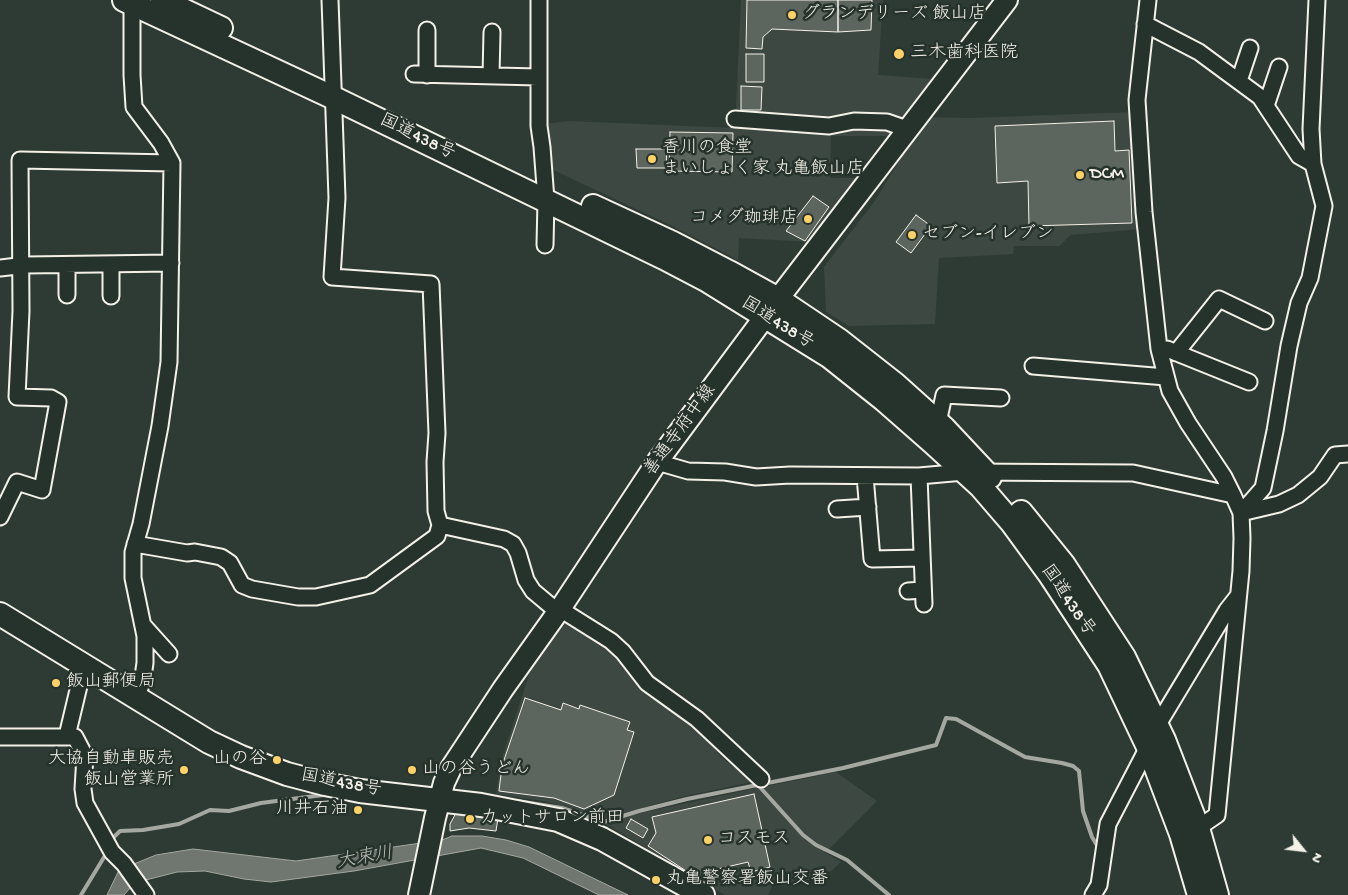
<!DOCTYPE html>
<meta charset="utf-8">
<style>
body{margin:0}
#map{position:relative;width:1348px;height:895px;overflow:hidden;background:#2e3b34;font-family:"Gochi Hand",sans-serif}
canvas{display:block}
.north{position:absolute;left:1278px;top:825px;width:50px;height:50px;-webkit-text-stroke:4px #26332d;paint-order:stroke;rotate:119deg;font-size:14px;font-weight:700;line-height:20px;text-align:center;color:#f4f1e8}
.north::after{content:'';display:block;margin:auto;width:18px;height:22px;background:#f4f1e8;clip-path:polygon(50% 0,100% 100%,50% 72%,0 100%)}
</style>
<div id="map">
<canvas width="1348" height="895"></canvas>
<div class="north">N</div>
</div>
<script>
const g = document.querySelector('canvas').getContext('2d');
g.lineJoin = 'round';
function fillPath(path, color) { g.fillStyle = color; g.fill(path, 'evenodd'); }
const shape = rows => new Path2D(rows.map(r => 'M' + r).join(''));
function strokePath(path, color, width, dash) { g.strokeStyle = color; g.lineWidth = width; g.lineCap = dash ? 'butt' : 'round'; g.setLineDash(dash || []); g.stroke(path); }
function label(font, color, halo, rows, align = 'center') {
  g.font = font + ' "Gochi Hand","Klee One",sans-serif'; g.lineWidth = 5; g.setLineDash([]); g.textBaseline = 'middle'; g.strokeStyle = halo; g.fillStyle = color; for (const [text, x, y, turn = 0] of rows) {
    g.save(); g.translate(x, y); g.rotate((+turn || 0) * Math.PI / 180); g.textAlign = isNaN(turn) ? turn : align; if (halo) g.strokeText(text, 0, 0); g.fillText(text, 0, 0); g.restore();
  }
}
const built = shape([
 [741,0,883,0,878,75,933,79,889,136,831,136,830,178,856,178,810,242,739,238,738,260,672,226,547,167,544,124,569,121,735,128],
 [1132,112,1141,229,1071,235,1059,246,1014,246,1013,254,939,258,935,324,849,326,826,312,824,267,874,202,926,117,970,118],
 [561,619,602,643,649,694,691,724,706,738,720,756,752,782,681,797,599,820,575,809,543,801,496,794,501,761,533,662],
 [836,772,877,801,828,850,824,849,824,852,841,862,831,871,791,887,773,884,768,895,725,895,604,823,631,815,757,788,762,791,765,790,763,787]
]);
const water = shape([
 [452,836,482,836,506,840,529,847,628,895,599,895,523,858,481,848,354,871,271,882,244,879,205,871,177,872,142,881,132,886,124,895,107,895,119,870,156,855,193,849,296,861,442,840,452,836]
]);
const stream = shape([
 [758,785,803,835,816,845,847,860,889,895],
 [517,801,562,808,589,817,600,823,639,811,687,799,843,768,936,745,946,718,956,719,1025,757,1062,763,1073,766,1079,771,1083,811,1092,837,1098,847],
 [113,838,120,831,143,830,179,824,210,810,229,811,261,803,323,795],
 [81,895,106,854]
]);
const building = shape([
 [747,0,838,0,838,32,772,29,763,37,762,49,746,48,747,0],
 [838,0,872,0,871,30,838,32,838,0],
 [746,54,764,54,764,82,746,82,746,54],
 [741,86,762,87,761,110,741,110,741,86],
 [1114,121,1115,151,1129,150,1132,223,1029,226,1028,181,997,183,995,126,1114,121],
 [670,132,733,133,732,172,669,171,670,132],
 [636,149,667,149,666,168,637,168,636,149],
 [813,196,829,207,805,241,786,231,813,196],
 [916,215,931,226,911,253,896,242,916,215],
 [525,698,561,710,563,703,579,709,580,705,630,722,627,730,634,732,614,795,584,809,554,798,499,791,502,766,525,698],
 [754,794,770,867,751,872,748,862,705,872,700,880,648,846,656,833,652,817,754,794],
 [456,813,498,818,496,831,469,828,450,831,450,824,456,813],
 [631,819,648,829,643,838,626,828,631,819]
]);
const minor = shape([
 [132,0,132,75,134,107,161,143,172,163,169,362,160,426,141,524,133,552,133,578,145,636,145,663,142,683,136,697],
 [330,0,337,198,332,277,431,284,437,433,435,462,436,511,440,525,504,539,513,544,518,553,526,580,533,591,558,612],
 [539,0,539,126,542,147,546,200,545,245],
 [1148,0,1137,100,1144,212,1159,349,1170,391,1188,423,1224,477,1233,495,1241,513,1242,538,1241,571,1217,815,1198,828,1189,831],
 [1145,24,1199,52,1260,97,1299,156,1313,164],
 [414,74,538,77],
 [427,75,427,30],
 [491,76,492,32],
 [1239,81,1250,48],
 [1266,106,1279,67],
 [735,119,829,126,854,121,887,122,907,129],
 [111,264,111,296],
 [67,265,67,295],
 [0,268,26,265,171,263],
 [1167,349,1249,382],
 [1176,353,1219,299,1265,321],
 [1033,366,1166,377],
 [938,423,944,395,1001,398],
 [657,462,688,471,725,472,756,477,790,475,919,476,964,472,1133,473,1233,495],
 [865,476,872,559,922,558],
 [919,476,924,604],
 [837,509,868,507],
 [1241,513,1263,488,1275,431,1289,346,1299,303,1310,278,1324,206,1313,164,1311,129,1317,0],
 [1241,513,1279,504,1298,495,1320,477,1335,455,1348,454],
 [0,517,17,482,42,490,58,402,51,398,17,397,21,311,20,160,172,163],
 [135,544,187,553,195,552,221,557,230,563,242,585,252,589,298,597,316,597,370,585,437,536,440,525],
 [908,591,923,590],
 [560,609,611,641,623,652,647,683,697,719,761,779],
 [143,625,169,654],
 [1157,726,1227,610,1238,596],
 [67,736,84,665],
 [0,737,75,737,85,756,83,789,85,803,112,852,124,864,146,895],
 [1093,895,1099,885,1108,824,1148,747]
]);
const major = shape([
 [419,895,435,818,444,783,451,768,503,689,560,609,657,462,778,299,1007,0]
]);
const highway = shape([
 [124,0,334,98,664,258,706,280,830,357,884,400,933,443,981,487,1012,523,1050,575,1109,665,1148,747,1181,834,1199,895],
 [162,0,221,28],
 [593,206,673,243,729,272,778,299,839,340,895,384,944,428,990,477],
 [1021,512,1064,565,1124,657,1164,740,1198,828,1217,895],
 [0,614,209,742,241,757,287,774,325,784,360,791,481,805,558,820,602,839,703,895]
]);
const markers = [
 [792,15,5,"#ffd166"],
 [899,54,6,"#ffd166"],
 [652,159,5,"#ffd166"],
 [1080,175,5,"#ffd166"],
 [808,219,5,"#ffd166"],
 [912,235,5,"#ffd166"],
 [56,683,5,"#ffd166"],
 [277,760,5,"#ffd166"],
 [184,770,5,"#ffd166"],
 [412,770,5,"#ffd166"],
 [358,810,5,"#ffd166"],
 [470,819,5,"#ffd166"],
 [708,840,5,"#ffd166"],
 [656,880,5,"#ffd166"]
];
const poiNames = [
 ["グランデリーズ 飯山店",802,15],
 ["三木歯科医院",910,54],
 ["香川の食堂",662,149],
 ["まいしょく家 丸亀飯山店",662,170],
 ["DCM",1090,175],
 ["コメダ珈琲店",798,219,"right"],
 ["セブン-イレブン",922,235],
 ["飯山郵便局",66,683],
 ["大協自動車販売",174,760,"right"],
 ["飯山営業所",174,781,"right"],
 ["山の谷",267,760,"right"],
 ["山の谷うどん",422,770],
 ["川井石油",348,810,"right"],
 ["カットサロン前田",480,819],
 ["コスモス",718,840],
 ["丸亀警察署飯山交番",666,880]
];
const streetNames = [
 ["国道438号",417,138,26],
 ["国道438号",777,324,32],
 ["善通寺府中線",681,431,-54],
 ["国道438号",1067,601,56],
 ["国道438号",341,784,11]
];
const waterNames = [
 ["大束川",365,859,-10]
];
fillPath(built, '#3c4841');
fillPath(water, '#6f7770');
strokePath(water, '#a4a8a0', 1);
strokePath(stream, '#a4a8a0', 4);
fillPath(building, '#5c655e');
strokePath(building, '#f4f1e8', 1);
strokePath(minor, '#f4f1e8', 19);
strokePath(major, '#f4f1e8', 24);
strokePath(highway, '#f4f1e8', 26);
strokePath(minor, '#26332d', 15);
strokePath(major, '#26332d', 20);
strokePath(highway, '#26332d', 22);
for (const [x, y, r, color] of markers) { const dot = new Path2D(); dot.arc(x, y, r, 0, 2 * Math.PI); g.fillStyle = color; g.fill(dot); strokePath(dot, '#26332d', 2); }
label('18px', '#f4f1e8', '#26332d', poiNames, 'left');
label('18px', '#f4f1e8', '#26332d', streetNames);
label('italic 19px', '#b8bab2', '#26332d', waterNames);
</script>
